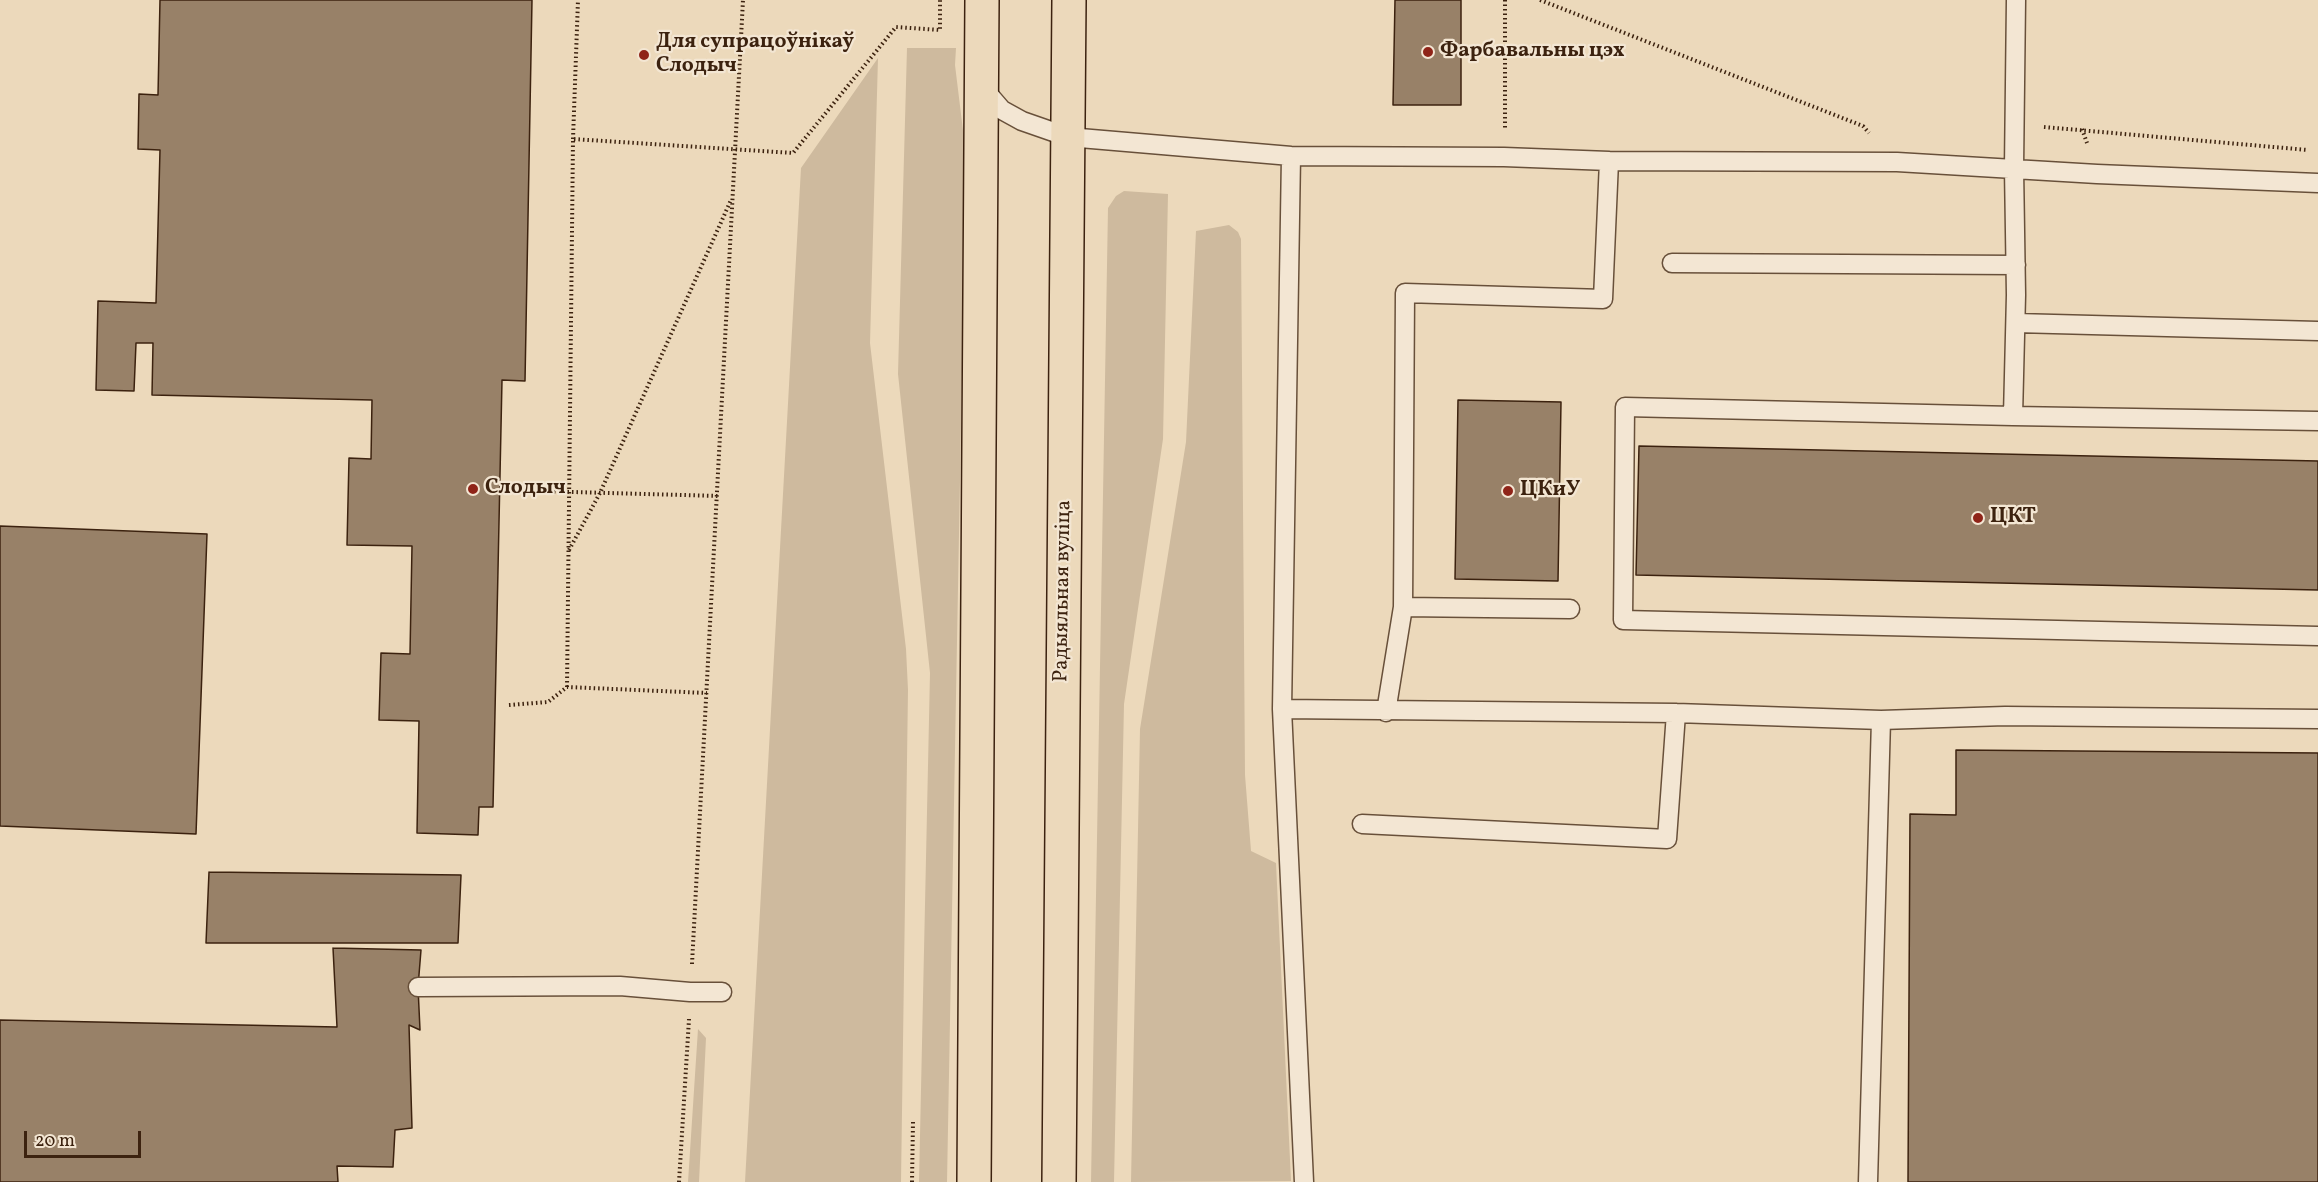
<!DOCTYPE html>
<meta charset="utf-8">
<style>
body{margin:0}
#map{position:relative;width:2318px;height:1182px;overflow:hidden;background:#ecd9bb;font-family:Vollkorn,serif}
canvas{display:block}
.scale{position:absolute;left:24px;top:1131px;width:117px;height:27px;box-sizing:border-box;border:3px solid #3c220f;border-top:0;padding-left:8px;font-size:18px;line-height:21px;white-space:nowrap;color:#3c220f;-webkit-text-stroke:4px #f3e6d3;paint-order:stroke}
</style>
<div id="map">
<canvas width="2318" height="1182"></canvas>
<div class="scale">20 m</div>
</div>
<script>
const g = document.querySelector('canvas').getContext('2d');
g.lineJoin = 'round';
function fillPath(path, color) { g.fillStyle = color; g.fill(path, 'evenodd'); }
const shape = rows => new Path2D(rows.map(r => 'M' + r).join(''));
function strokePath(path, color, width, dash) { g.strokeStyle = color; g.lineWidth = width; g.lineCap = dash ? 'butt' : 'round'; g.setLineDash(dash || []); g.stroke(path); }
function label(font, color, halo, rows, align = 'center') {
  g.font = font + ' Vollkorn,serif'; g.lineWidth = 4.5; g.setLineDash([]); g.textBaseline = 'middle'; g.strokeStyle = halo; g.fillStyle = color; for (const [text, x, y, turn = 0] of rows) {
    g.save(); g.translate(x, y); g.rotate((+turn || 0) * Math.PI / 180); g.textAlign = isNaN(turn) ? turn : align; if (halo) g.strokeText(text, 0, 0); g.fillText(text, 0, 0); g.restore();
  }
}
const green = shape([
 [907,48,956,48,955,65,966,155,947,1182,919,1182,930,673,898,374],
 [878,58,870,343,906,649,908,690,901,1182,745,1182,801,168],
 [1124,191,1168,194,1163,439,1124,704,1114,1182,1091,1182,1108,208,1116,196],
 [1229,225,1238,232,1241,239,1245,775,1251,851,1276,863,1291,1181,1131,1182,1140,729,1186,442,1196,231],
 [698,1029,706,1038,699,1182,688,1182]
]);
const building = shape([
 [160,0,532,0,525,381,502,380,493,807,479,807,478,835,417,833,419,721,379,720,381,653,410,654,412,546,347,545,349,458,371,459,372,400,152,395,153,343,136,343,134,391,96,390,98,301,156,303,160,150,138,149,139,94,158,95,160,0],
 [1395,0,1461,0,1461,105,1393,105,1395,0],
 [1458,400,1561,402,1558,581,1455,579,1458,400],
 [1639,446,2318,461,2318,590,1636,575,1639,446],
 [0,526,207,534,196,834,0,826,0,526],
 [1956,750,2318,753,2318,1182,1908,1182,1910,814,1956,815,1956,750],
 [209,872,461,875,458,943,206,943,209,872],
 [333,948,421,950,418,987,420,1030,409,1025,412,1128,395,1130,393,1167,337,1166,338,1182,0,1182,0,1020,337,1027,333,948]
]);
const path = shape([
 [1505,0,1505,129],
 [1540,0,1863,126,1869,133],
 [2044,127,2308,150],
 [2082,129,2087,143],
 [573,139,578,0],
 [500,490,718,496],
 [569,550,600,493,731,200],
 [567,687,573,139,793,153,896,27,940,30,940,0],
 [509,705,548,702,567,687,707,693],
 [692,964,743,0],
 [679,1182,689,1019],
 [912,1182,913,1122]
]);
const lane = shape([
 [2016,0,2014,168,2016,295,2013,416,2318,421],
 [983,88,1002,110,1022,121,1068,137,1291,156,1504,157,1609,161,1897,162,2097,174,2318,183],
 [1291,156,1282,709,1676,713,1881,720,2005,716,2318,719],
 [1672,263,2016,265],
 [2016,323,2318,331],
 [2013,416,1625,407,1623,620,2318,636],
 [1570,609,1403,607,1405,293,1603,299,1609,161],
 [1282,709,1304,1182],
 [1386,712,1403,607],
 [1362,824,1667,839,1676,713],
 [418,987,620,986,690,992,722,992],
 [1868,1182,1881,720]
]);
const primary = shape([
 [974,1182,982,0],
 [1059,1182,1069,0]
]);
const markers = [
 [1428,52,6,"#8f2418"],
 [644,55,6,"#8f2418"],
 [473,489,6,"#8f2418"],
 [1508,491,6,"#8f2418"],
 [1978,518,6,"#8f2418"]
];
const poiNames = [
 ["Для супрацоўнікаў",656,43],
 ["Слодыч",656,67],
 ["Фарбавальны цэх",1440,52],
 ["Слодыч",485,489],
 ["ЦКиУ",1520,491],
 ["ЦКТ",1990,518]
];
const streetNames = [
 ["Радыяльная вуліца",1064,591,-89]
];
fillPath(green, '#ceba9e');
fillPath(building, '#988168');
strokePath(building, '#3c220f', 1.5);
strokePath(lane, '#68503a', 21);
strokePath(primary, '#3c220f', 36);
strokePath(path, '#3c220f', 4, [1.5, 3]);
strokePath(lane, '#f3e6d3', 18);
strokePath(primary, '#ecd9bb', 33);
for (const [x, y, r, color] of markers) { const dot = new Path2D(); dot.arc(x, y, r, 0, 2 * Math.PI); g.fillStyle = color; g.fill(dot); strokePath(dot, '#f3e6d3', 2); }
label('bold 21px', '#3c220f', '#f3e6d3', poiNames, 'left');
label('21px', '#3c220f', '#f3e6d3', streetNames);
</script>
